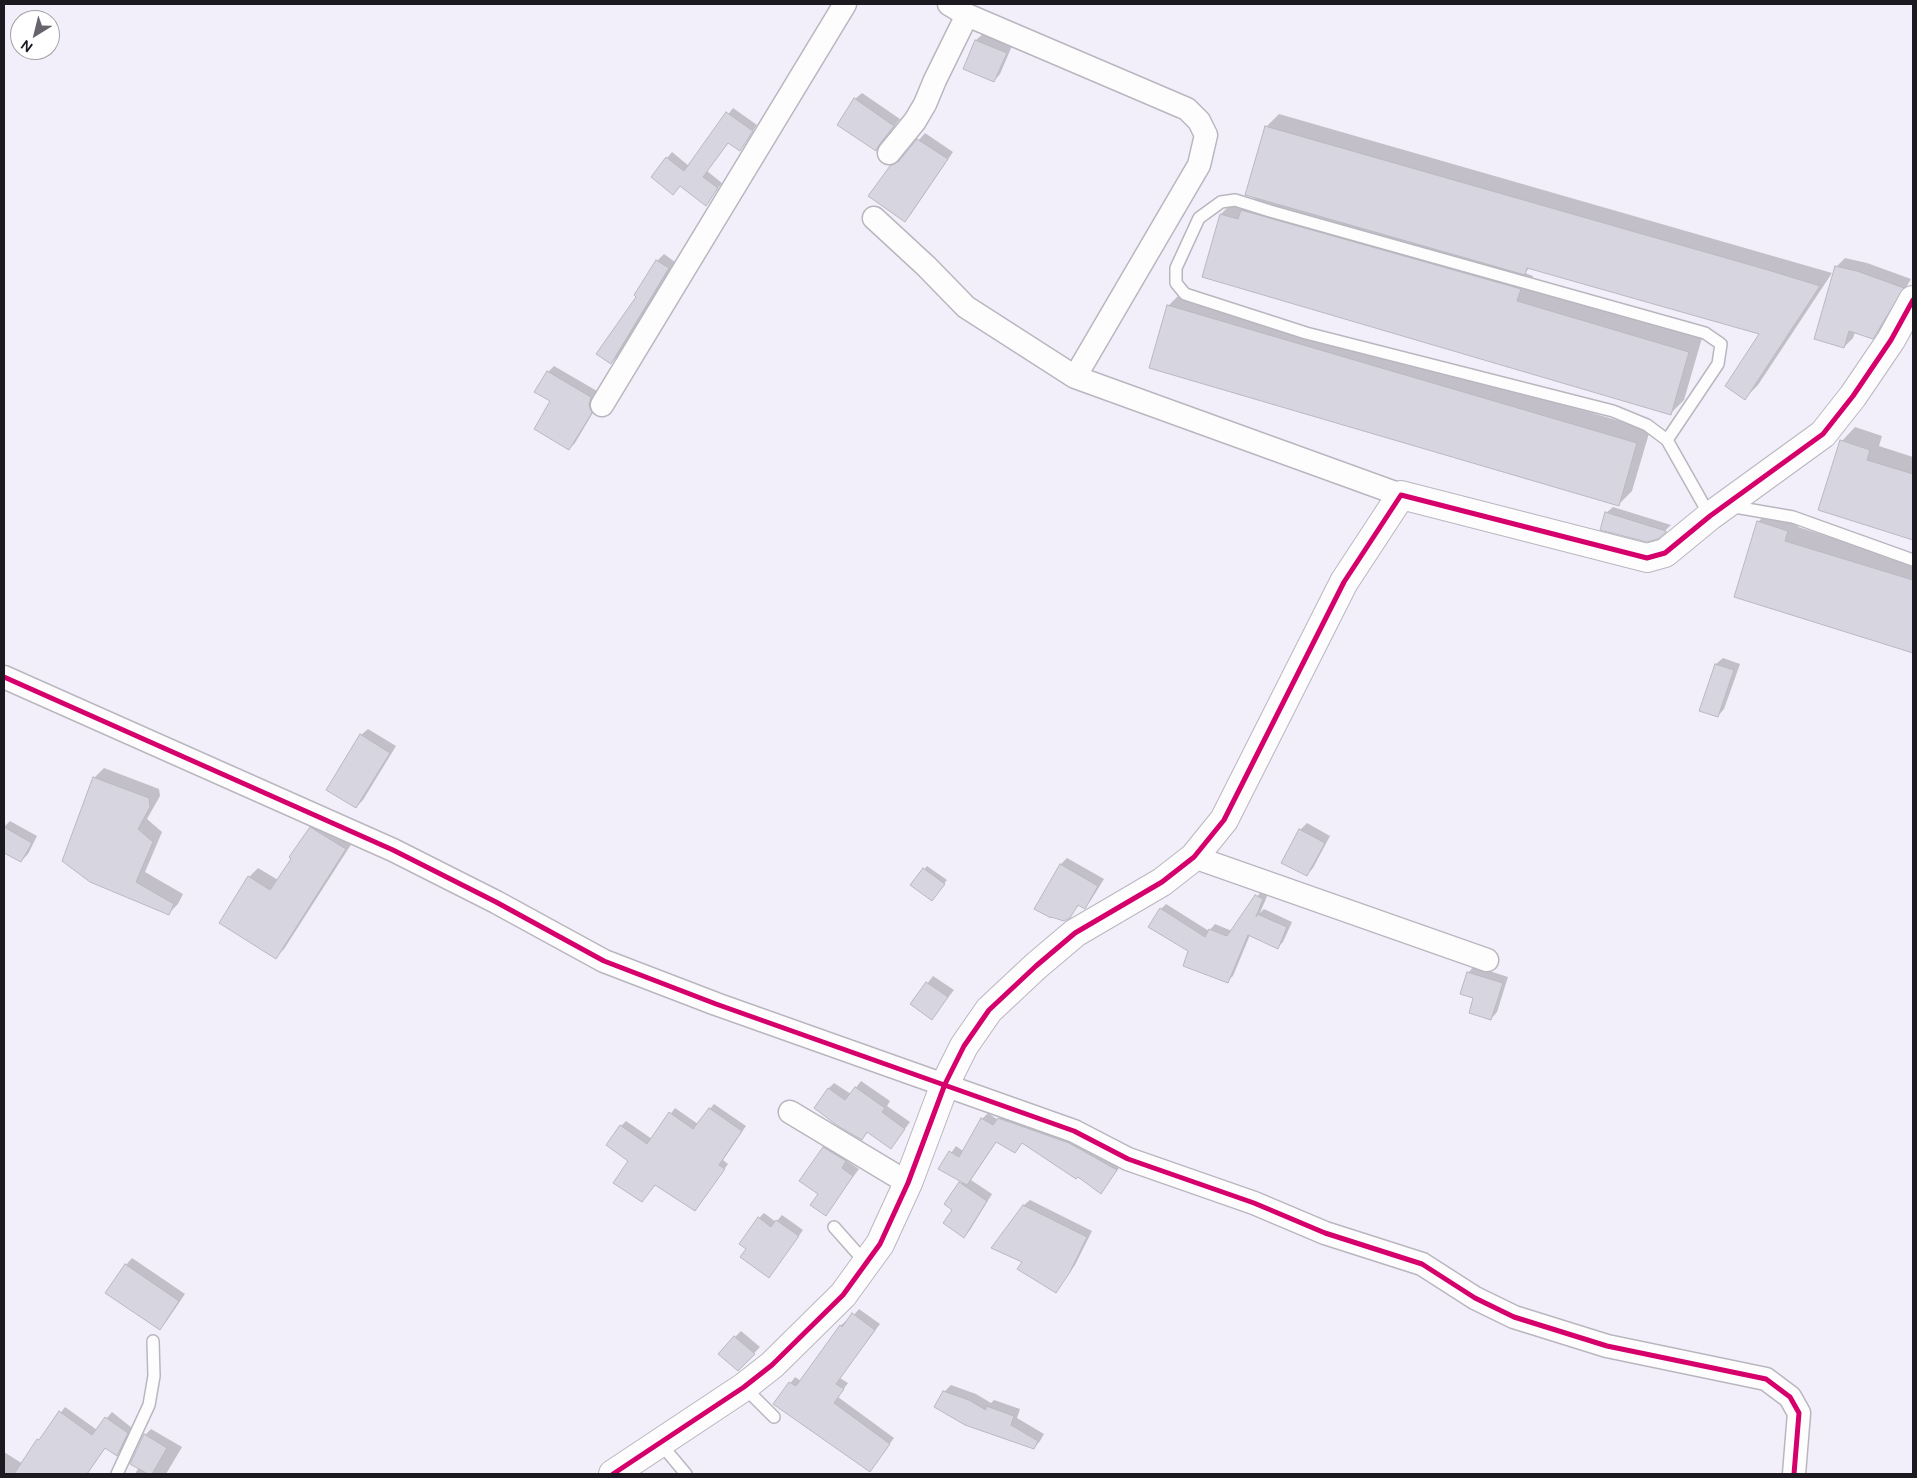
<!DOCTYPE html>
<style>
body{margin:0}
#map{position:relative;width:1917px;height:1478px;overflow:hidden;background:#f3effa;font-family:"DM Sans",sans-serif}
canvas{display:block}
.frame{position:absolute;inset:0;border:5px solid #1c1921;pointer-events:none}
.north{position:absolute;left:10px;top:10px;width:50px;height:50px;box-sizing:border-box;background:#fff;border:1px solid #a4a3a6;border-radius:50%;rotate:216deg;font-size:14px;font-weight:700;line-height:20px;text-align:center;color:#1c1921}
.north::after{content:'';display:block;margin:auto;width:18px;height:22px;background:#67646d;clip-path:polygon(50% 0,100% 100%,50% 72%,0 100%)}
</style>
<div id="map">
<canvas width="1917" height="1478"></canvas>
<div class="frame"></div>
<div class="north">N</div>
</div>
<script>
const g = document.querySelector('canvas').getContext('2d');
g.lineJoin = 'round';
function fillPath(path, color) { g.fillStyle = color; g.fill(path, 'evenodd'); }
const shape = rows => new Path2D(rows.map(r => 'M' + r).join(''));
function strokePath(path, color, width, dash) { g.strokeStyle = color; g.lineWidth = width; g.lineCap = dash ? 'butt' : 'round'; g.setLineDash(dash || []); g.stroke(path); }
const shadow = shape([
 [983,34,1012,46,1000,74,994,81,965,68,976,40],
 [862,93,900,119,876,150,855,99],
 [733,108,757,125,740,150,729,142,707,171,722,183,706,204,667,158,672,152,689,166],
 [1279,114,1832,273,1758,385,1745,398,1761,334,1530,267,1525,273,1533,276,1530,288,1702,338,1684,400,1671,413,1221,214,1234,201,1248,205,1256,197,1266,127],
 [925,133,953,152,911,214,904,221,892,166,904,157,896,162,905,156],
 [664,254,675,262,618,356,611,363,638,296,657,261],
 [1845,258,1867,263,1911,279,1882,328,1873,337,1855,332,1853,338,1844,347,1836,267],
 [1182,292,1650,430,1632,491,1618,505,1168,306],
 [554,366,597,391,594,398,597,406,575,443,569,449,552,401,548,372],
 [1855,427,1882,436,1879,446,1913,457,1913,539,1820,509,1842,441],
 [1613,507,1671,525,1657,538,1606,513],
 [1771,509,1801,517,1798,527,1913,563,1913,651,1735,596,1758,522],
 [1723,658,1740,664,1724,709,1718,716,1700,710,1716,664],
 [368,729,396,746,363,800,356,807,361,735],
 [104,768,159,789,160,796,147,819,162,832,145,872,183,894,178,904,168,914,91,880,94,778],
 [320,819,354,840,284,949,275,958,249,877,258,868,278,880,311,828],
 [10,821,37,836,28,854,21,861,4,851,4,827],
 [1307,823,1330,836,1313,868,1307,875,1283,862,1300,830],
 [1067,858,1104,879,1091,900,1085,907,1080,904,1069,917,1061,864],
 [927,866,947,880,934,896,912,885],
 [1262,890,1268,894,1260,913,1264,909,1292,922,1283,942,1278,947,1250,935,1233,976,1227,981,1189,951,1161,909,1166,904,1209,931,1215,924,1232,931],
 [1474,966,1508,977,1497,1012,1491,1019,1475,997,1468,973],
 [933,976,954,990,932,1018,912,1004],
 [861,1081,890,1101,887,1106,910,1122,891,1147,868,1132,862,1138,828,1089,834,1083,851,1094],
 [714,1104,746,1126,723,1160,728,1164,699,1205,695,1210,656,1184,642,1201,630,1161,608,1145,621,1126,626,1121,652,1139,675,1108,698,1124],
 [988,1113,998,1120,1004,1113,1074,1138,1122,1164,1101,1192,1023,1142,1015,1152,997,1141,971,1180,992,1194,970,1230,964,1236,954,1209,962,1181,940,1169,956,1146,963,1151,982,1119],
 [831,1141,852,1154,847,1161,859,1169,825,1214,824,1148],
 [1030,1200,1092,1231,1075,1265,1056,1292,1024,1261,1024,1205],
 [764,1213,776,1222,782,1215,803,1230,774,1271,748,1248,759,1218],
 [132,1258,185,1294,166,1322,159,1328,126,1265],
 [859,1309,880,1324,840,1378,848,1383,838,1397,894,1438,870,1470,775,1404,795,1377,801,1381,840,1326,846,1321,848,1322],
 [741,1331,760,1347,738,1370,735,1337],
 [951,1385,976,1394,991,1403,994,1400,1020,1409,1017,1418,1044,1434,1040,1441,1034,1448,944,1392],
 [65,1407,97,1430,112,1412,132,1428,122,1449,117,1454,106,1447,87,1474,4,1474,4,1452,23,1464],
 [151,1429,182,1447,166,1474,135,1474,139,1467,145,1435]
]);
const building = shape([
 [975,40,1007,53,994,82,963,69,975,40],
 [854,98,894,126,879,145,876,151,837,125,854,98],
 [726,112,753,131,740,151,728,143,703,177,718,188,706,206,680,186,673,195,651,177,666,157,684,171,726,112],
 [1265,126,1768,270,1820,286,1745,400,1725,386,1759,334,1527,268,1525,275,1245,195,1265,126],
 [917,139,948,159,905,222,868,196,890,166,899,161,917,139],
 [1241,210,1521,289,1517,301,1689,352,1671,415,1202,277,1220,214,1238,219,1241,210],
 [656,260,669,268,611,364,596,354,636,297,634,295,656,260],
 [1835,266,1857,271,1904,288,1873,339,1849,331,1844,348,1814,339,1835,266],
 [1167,305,1637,443,1619,506,1149,368,1167,305],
 [547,371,591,397,589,405,592,413,569,450,534,429,550,401,534,392,547,371],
 [1840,440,1870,450,1867,460,1913,474,1913,540,1818,510,1840,440],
 [1605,512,1666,531,1666,532,1658,539,1647,542,1600,530,1605,512],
 [1757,521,1788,531,1785,541,1913,580,1913,653,1734,597,1757,521],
 [1715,664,1734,670,1718,717,1699,711,1715,664],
 [360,734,390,753,356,808,326,790,360,734],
 [93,777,149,798,150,807,138,829,153,842,136,882,174,904,169,915,90,882,62,861,93,777],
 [4,827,32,843,21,862,4,853,4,827],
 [310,827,346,849,276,959,219,923,248,876,270,890,291,859,289,857,310,827],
 [1299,829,1325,843,1307,876,1281,863,1299,829],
 [1060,864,1098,886,1085,909,1078,905,1070,918,1064,921,1051,917,1051,918,1034,909,1060,864],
 [923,868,945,884,932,901,910,885,923,868],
 [1255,895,1263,899,1256,917,1257,914,1287,927,1278,949,1248,935,1228,983,1183,966,1188,951,1148,927,1160,908,1205,937,1209,929,1227,936,1255,895],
 [1467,972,1503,983,1491,1020,1469,1013,1473,998,1460,994,1467,972],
 [926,982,948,997,932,1020,910,1004,926,982],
 [855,1087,885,1108,882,1112,905,1129,891,1149,867,1132,862,1140,838,1126,814,1108,828,1088,845,1100,855,1087],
 [709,1108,742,1131,719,1165,725,1169,695,1211,655,1185,642,1202,613,1183,628,1161,606,1145,620,1125,647,1144,669,1112,693,1129,709,1108],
 [981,1118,993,1125,998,1118,1069,1143,1117,1170,1101,1194,1078,1177,1076,1179,1022,1143,1015,1153,996,1142,967,1185,938,1169,949,1151,959,1157,981,1118],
 [823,1147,846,1161,842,1168,853,1176,826,1216,810,1205,818,1194,799,1181,823,1147],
 [959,1182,987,1201,964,1238,943,1223,952,1210,944,1204,959,1182],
 [1023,1205,1087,1237,1070,1272,1056,1293,1017,1269,1022,1262,991,1248,1023,1205],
 [758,1217,771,1227,776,1220,799,1236,769,1278,740,1257,746,1249,739,1244,758,1217],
 [125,1264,179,1301,160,1330,105,1293,125,1264],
 [852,1313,875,1330,836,1384,844,1389,834,1403,890,1444,870,1472,773,1404,789,1382,796,1386,840,1325,842,1327,852,1313],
 [734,1336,755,1354,738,1371,718,1354,734,1336],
 [943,1391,969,1400,986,1410,986,1406,1014,1416,1011,1425,1038,1441,1034,1449,965,1425,934,1407,943,1391],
 [59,1411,92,1435,105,1417,128,1433,117,1456,105,1448,87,1474,14,1474,37,1439,39,1440,59,1411],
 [144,1434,167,1448,152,1474,148,1474,130,1464,144,1434]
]);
const service = shape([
 [1667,440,1718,364,1721,344,1705,333,1270,211,1235,200,1221,202,1199,218,1176,268,1176,283,1185,294,1306,333,1613,411,1647,425,1667,440,1710,516],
 [1729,506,1793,517,1913,560],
 [834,1227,866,1263],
 [744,1387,774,1417],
 [660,1443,686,1474],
 [117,1474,149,1405,154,1376,153,1341]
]);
const minor = shape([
 [949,4,967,15,1187,109,1199,121,1206,135,1199,165,1075,377,1401,495],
 [889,153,915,121,925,104,935,80,967,15],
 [874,218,926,266,966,307,1075,377],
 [602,405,845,4],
 [4,677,393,850,496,902,604,961,716,1004,1074,1131,1128,1159,1254,1203,1325,1233,1422,1264,1475,1298,1514,1317,1607,1346,1766,1379,1790,1397,1799,1413,1794,1474],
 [1194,857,1487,960],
 [790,1112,908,1183]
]);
const tertiary = shape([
 [613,1474,744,1387,772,1365,843,1295,880,1244,908,1183,945,1084,964,1046,989,1010,1036,966,1075,933,1162,882,1194,857,1224,820,1344,582,1401,495,1647,558,1665,553,1710,516,1823,434,1853,396,1891,340,1913,300]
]);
const cycleway = shape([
 [4,677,393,850,496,902,604,961,716,1004,1074,1131,1128,1159,1254,1203,1325,1233,1422,1264,1475,1298,1514,1317,1607,1346,1766,1379,1790,1397,1799,1413,1794,1474],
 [613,1474,744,1387,772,1365,843,1295,880,1244,908,1183,945,1084,964,1046,989,1010,1036,966,1075,933,1162,882,1194,857,1224,820,1344,582,1401,495,1647,558,1665,553,1710,516,1823,434,1853,396,1891,340,1913,300]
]);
fillPath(shadow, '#0003');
fillPath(building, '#d7d5df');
strokePath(building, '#b9b8c1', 1);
strokePath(service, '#bab6bf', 14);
strokePath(minor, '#bab6bf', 25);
strokePath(tertiary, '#bab6bf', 30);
strokePath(service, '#fdfdfe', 11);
strokePath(minor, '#fdfdfe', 22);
strokePath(tertiary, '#fdfdfe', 28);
strokePath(cycleway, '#d6006c', 5);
</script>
